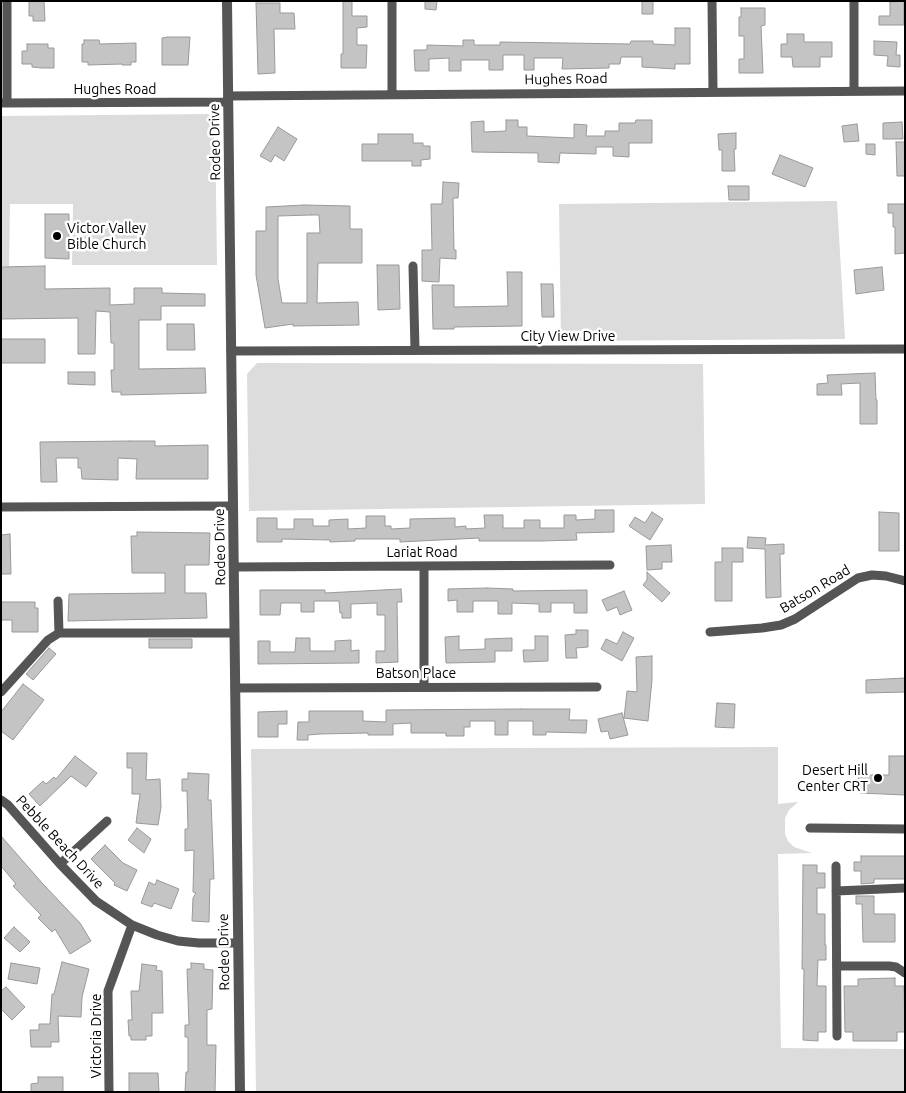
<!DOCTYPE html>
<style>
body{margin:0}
#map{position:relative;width:906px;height:1093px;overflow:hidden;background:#fff;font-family:Ubuntu,sans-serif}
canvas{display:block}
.frame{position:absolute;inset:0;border:2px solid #000;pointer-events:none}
</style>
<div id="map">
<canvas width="906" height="1093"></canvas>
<div class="frame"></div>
</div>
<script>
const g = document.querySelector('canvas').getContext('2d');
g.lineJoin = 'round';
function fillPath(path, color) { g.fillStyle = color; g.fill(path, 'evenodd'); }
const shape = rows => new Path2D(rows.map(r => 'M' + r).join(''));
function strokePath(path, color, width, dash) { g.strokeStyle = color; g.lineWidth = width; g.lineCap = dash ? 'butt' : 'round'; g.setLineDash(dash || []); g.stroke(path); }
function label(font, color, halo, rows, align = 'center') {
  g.font = font + ' Ubuntu,sans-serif'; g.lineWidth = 5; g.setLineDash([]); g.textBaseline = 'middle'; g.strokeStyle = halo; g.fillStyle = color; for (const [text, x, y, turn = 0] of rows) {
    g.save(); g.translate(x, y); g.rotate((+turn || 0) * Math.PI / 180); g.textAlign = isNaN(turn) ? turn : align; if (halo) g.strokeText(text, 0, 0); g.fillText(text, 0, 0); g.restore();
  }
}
const green = shape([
 [208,114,215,122,217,265,72,265,73,204,10,204,9,266,1,266,1,116],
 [837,201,845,339,561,341,559,204],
 [257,363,703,364,705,504,249,511,247,374],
 [778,747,778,804,798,802,789,810,785,818,785,834,788,841,794,847,812,853,778,854,781,1048,905,1049,905,1092,256,1092,251,749]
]);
const building = shape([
 [29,1,44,1,45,21,33,21,33,16,29,16,29,1],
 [343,1,352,1,352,16,367,16,367,27,357,28,357,45,367,45,366,68,341,68,341,54,343,54,343,1],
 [425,1,437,1,436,10,425,9,425,1],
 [642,1,653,1,653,14,642,14,642,1],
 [904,1,904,25,879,25,879,16,890,16,890,2,904,1],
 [256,3,280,3,280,13,294,13,295,29,274,29,275,73,258,74,256,3],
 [741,8,765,8,765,25,761,26,763,73,739,73,739,59,744,59,744,36,739,36,739,17,741,17,741,8],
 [675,28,690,28,690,64,675,64,675,69,642,67,642,57,621,57,620,64,609,64,609,68,562,69,563,58,534,58,534,70,524,70,524,55,503,55,503,70,489,70,489,60,461,60,461,71,449,71,449,58,429,59,429,71,415,71,414,50,427,50,427,45,463,46,463,40,474,40,474,45,500,45,500,42,630,44,631,41,653,41,653,44,675,45,675,28],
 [787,34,804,34,804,42,832,42,832,57,820,57,820,67,793,67,792,57,781,57,781,44,787,44,787,34],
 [168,37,190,37,188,65,162,65,162,38,168,37],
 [84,40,99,40,100,44,136,43,136,62,131,62,131,65,122,65,122,64,88,65,88,62,82,62,82,44,84,44,84,40],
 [874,41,897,42,896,55,900,55,900,67,887,66,888,56,874,55,874,41],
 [27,44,48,44,48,48,54,48,54,68,42,68,32,67,32,64,22,64,22,51,27,51,27,44],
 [506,120,518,120,518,127,527,127,527,136,574,138,574,124,587,125,586,136,605,136,605,131,619,131,619,123,635,123,636,120,652,120,652,143,629,143,629,157,613,156,613,147,596,147,596,154,560,153,559,163,538,162,538,153,472,152,471,122,484,121,484,132,506,131,506,120],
 [902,122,903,139,883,139,883,123,902,122],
 [857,124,859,141,844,142,842,126,857,124],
 [278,127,297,139,284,161,275,155,271,162,260,156,278,127],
 [736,133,736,149,734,149,735,171,722,171,722,150,719,150,718,134,736,133],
 [378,134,413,134,413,143,423,143,423,146,430,146,430,159,421,160,421,166,412,166,412,161,362,161,362,144,378,144,378,134],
 [896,142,905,142,905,176,897,176,896,142],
 [866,144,875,144,875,155,866,154,866,144],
 [780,155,813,168,805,187,772,174,780,155],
 [443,182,459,183,458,198,453,198,454,250,456,250,456,259,440,258,439,282,422,281,422,250,432,250,431,204,442,204,443,182],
 [728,186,749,186,749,200,729,200,728,186],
 [888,204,905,204,905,253,895,254,895,227,893,227,893,213,888,213,888,204],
 [304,205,350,206,350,229,362,229,362,263,318,263,317,303,358,302,359,325,293,326,293,324,265,328,256,275,256,231,266,231,266,207,304,205],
 [311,215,319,215,320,233,307,233,307,303,282,303,278,279,278,216,311,215],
 [45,214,69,214,69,259,45,258,45,214],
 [377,265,399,265,400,309,378,310,377,265],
 [45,266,45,289,110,288,110,305,134,304,134,288,162,288,162,293,205,294,205,306,161,306,161,320,139,320,139,369,205,368,206,393,121,395,121,392,112,392,111,370,114,370,114,343,111,343,110,312,96,311,95,354,78,354,78,318,1,319,1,267,45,266],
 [882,267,884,290,856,294,854,270,882,267],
 [507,272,522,272,522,326,454,327,454,329,433,329,432,285,454,285,454,307,508,306,507,272],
 [541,284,553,284,554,317,542,317,541,284],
 [167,324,194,324,195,350,167,350,167,324],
 [1,339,45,339,45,363,1,363,1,339],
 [68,372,95,372,95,385,68,384,68,372],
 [875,373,876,400,877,400,877,424,860,424,860,383,841,384,842,395,817,395,817,384,828,383,827,375,875,373],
 [130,441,155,441,155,446,208,445,208,479,136,479,137,459,118,458,118,480,82,479,81,468,78,468,78,458,56,458,57,482,41,482,40,442,130,441],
 [595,510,614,510,614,532,576,533,577,540,540,541,479,541,479,538,400,542,400,539,355,539,355,541,330,542,330,540,282,539,282,542,257,542,257,518,277,518,277,529,294,529,294,519,313,519,313,526,329,526,329,520,348,519,348,529,366,528,366,516,385,516,385,526,391,526,391,529,410,528,410,519,455,518,455,527,466,526,466,529,485,528,484,515,503,515,503,528,524,528,524,520,540,520,540,528,564,528,564,515,576,515,576,520,595,519,595,510],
 [652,512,663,519,650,540,629,526,635,517,645,523,652,512],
 [879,512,899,513,899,551,879,551,879,512],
 [137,532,210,533,209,565,185,565,185,593,206,593,207,618,68,621,69,594,165,593,165,573,132,573,131,536,137,536,137,532],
 [10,534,11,574,1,574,1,535,10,534],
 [748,537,766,538,765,545,784,544,784,554,780,554,781,597,766,598,765,549,747,548,748,537],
 [671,545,672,562,662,562,662,569,647,570,646,546,671,545],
 [722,548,743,548,743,562,732,562,732,601,715,601,715,562,722,562,722,548],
 [647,572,670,593,662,602,643,585,647,580,647,572],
 [487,588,513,589,513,591,587,590,587,613,574,613,574,603,551,603,551,612,539,612,539,604,512,603,512,614,498,614,498,601,473,601,473,612,457,612,457,600,448,601,448,589,487,588],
 [401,589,402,602,397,602,398,662,376,663,376,651,385,651,385,615,377,615,377,603,351,604,351,618,342,618,342,613,340,613,339,601,314,601,314,612,301,612,301,603,281,603,280,615,260,615,260,590,325,590,325,593,401,589],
 [624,591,632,610,620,615,617,607,607,611,602,600,624,591],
 [1,602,35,602,35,608,38,608,38,632,12,632,12,620,1,620,1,602],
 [576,630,588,630,588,647,576,648,577,658,566,658,565,635,576,634,576,630],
 [623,632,634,638,622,661,601,649,606,639,617,644,623,632],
 [459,636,459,650,485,649,485,639,512,638,512,651,495,651,495,662,446,663,445,637,459,636],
 [535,636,548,636,548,661,524,662,523,650,535,650,535,636],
 [296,638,310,638,310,651,335,651,335,641,351,640,351,651,359,650,359,663,258,664,258,641,270,641,270,652,295,652,296,638],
 [149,639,192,639,192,648,149,648,149,639],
 [49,648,56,654,33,680,26,674,49,648],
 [652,656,652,680,648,721,624,718,627,691,637,692,636,657,652,656],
 [905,678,905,692,866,693,866,680,905,678],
 [23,684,44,700,13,740,1,731,1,712,23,684],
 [717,703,735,704,734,728,715,727,717,703],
 [521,709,570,709,569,720,587,720,586,733,546,732,546,735,533,735,533,721,508,721,508,735,495,735,495,721,470,721,470,727,464,727,464,736,446,736,446,733,411,733,411,723,393,724,393,735,368,735,368,733,320,734,308,735,308,740,297,740,298,722,309,722,309,711,363,711,363,721,386,722,386,710,521,709],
 [287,711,287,724,278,724,278,737,258,737,258,712,287,711],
 [622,713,628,735,610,739,608,731,601,732,598,719,622,713],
 [127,753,147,753,146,780,160,779,161,807,158,825,136,823,140,794,132,794,132,768,127,768,127,753],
 [75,756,97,773,86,787,71,776,40,806,29,794,43,781,46,784,54,777,56,779,75,756],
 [889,756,905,756,905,795,860,793,858,775,889,775,889,756],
 [188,773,209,774,208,800,211,800,214,879,210,879,209,922,192,921,193,898,196,893,193,892,194,850,185,851,185,829,188,829,187,791,182,791,182,779,188,779,188,773],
 [137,828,151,839,144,853,128,840,137,828],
 [1,836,43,884,80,923,91,941,70,954,55,929,52,932,38,918,41,915,13,886,16,884,1,866,1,836],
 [105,845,123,863,137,870,127,891,114,885,115,883,91,859,105,845],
 [861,856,905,856,905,879,874,879,874,883,861,884,861,871,854,871,854,862,861,862,861,856],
 [803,865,817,865,817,873,825,873,825,888,817,888,817,914,825,914,825,945,826,945,826,960,818,960,817,986,826,986,826,1032,818,1032,818,1041,803,1040,804,969,802,969,803,865],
 [157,880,179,889,171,909,154,903,152,907,141,903,149,882,155,885,157,880],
 [856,896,874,896,874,914,895,914,895,942,863,942,862,904,856,904,856,896],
 [14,927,30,942,20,952,4,938,14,927],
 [62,962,89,969,82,997,81,1017,58,1016,59,1042,51,1042,51,1047,31,1047,30,1030,39,1030,39,1024,50,1024,52,994,54,994,62,962],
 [11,963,40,968,37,984,8,979,11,963],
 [191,963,204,964,204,969,213,970,212,1009,207,1010,207,1045,216,1045,215,1092,185,1092,186,1072,188,1072,188,1037,185,1037,185,1025,189,1025,187,969,191,969,191,963],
 [142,964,157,966,156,970,162,971,163,1013,152,1013,152,1036,146,1036,146,1040,131,1040,131,1036,129,1036,128,1020,132,1020,131,991,139,991,142,964],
 [895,978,895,986,904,986,905,1032,897,1032,897,1041,853,1041,853,1032,845,1032,844,986,858,986,858,979,895,978],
 [6,987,25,1007,12,1020,1,1009,1,991,6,987],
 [129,1073,158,1073,159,1092,129,1092,129,1073],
 [38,1077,63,1077,63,1092,31,1092,31,1084,38,1083,38,1077]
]);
const minor = shape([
 [712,1,713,91],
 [854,1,854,90],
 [392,94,392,1],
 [228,96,905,91],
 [1,103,228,102],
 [7,103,7,1],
 [413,266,415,350],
 [231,351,905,349],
 [1,507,233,506],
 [424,566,424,687],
 [234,567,610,565],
 [58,601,59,633],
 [710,632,762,628,781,625,795,619,858,578,872,575,886,576,905,581],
 [235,688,597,687],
 [1,692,48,640,59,633,234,633],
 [1,800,8,805,60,864,96,901,132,925,157,935,178,941,199,943,238,943],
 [810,828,905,829],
 [60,864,107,821],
 [836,866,837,1036],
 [836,891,905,888],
 [837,966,889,966,896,967,905,973],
 [109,1092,108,991,132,925]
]);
const tertiary = shape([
 [227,1,240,1092]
]);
const markers = [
 [57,236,5,"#000"],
 [878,778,5,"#000"]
];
const streetNames = [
 ["Hughes Road",566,79,-1],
 ["Hughes Road",115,89],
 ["Rodeo Drive",215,142,-91],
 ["City View Drive",568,336],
 ["Rodeo Drive",220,547,-91],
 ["Lariat Road",422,552],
 ["Batson Road",815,589,-31],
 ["Batson Place",416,673],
 ["Pebble Beach Drive",60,842,47],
 ["Rodeo Drive",224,952,-91],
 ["Victoria Drive",96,1036,-90]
];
const poiNames = [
 ["Victor Valley",67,228],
 ["Bible Church",67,244],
 ["Desert Hill",868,770,"right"],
 ["Center CRT",868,786,"right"]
];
fillPath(green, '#dcdcdc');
fillPath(building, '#c4c4c4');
strokePath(building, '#999', 1);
strokePath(minor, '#555', 9);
strokePath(tertiary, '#555', 10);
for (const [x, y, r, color] of markers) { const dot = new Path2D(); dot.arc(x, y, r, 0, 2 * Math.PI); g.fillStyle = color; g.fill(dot); strokePath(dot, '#fff', 2); }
label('14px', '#000', '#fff', streetNames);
label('14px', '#000', '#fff', poiNames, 'left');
</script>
